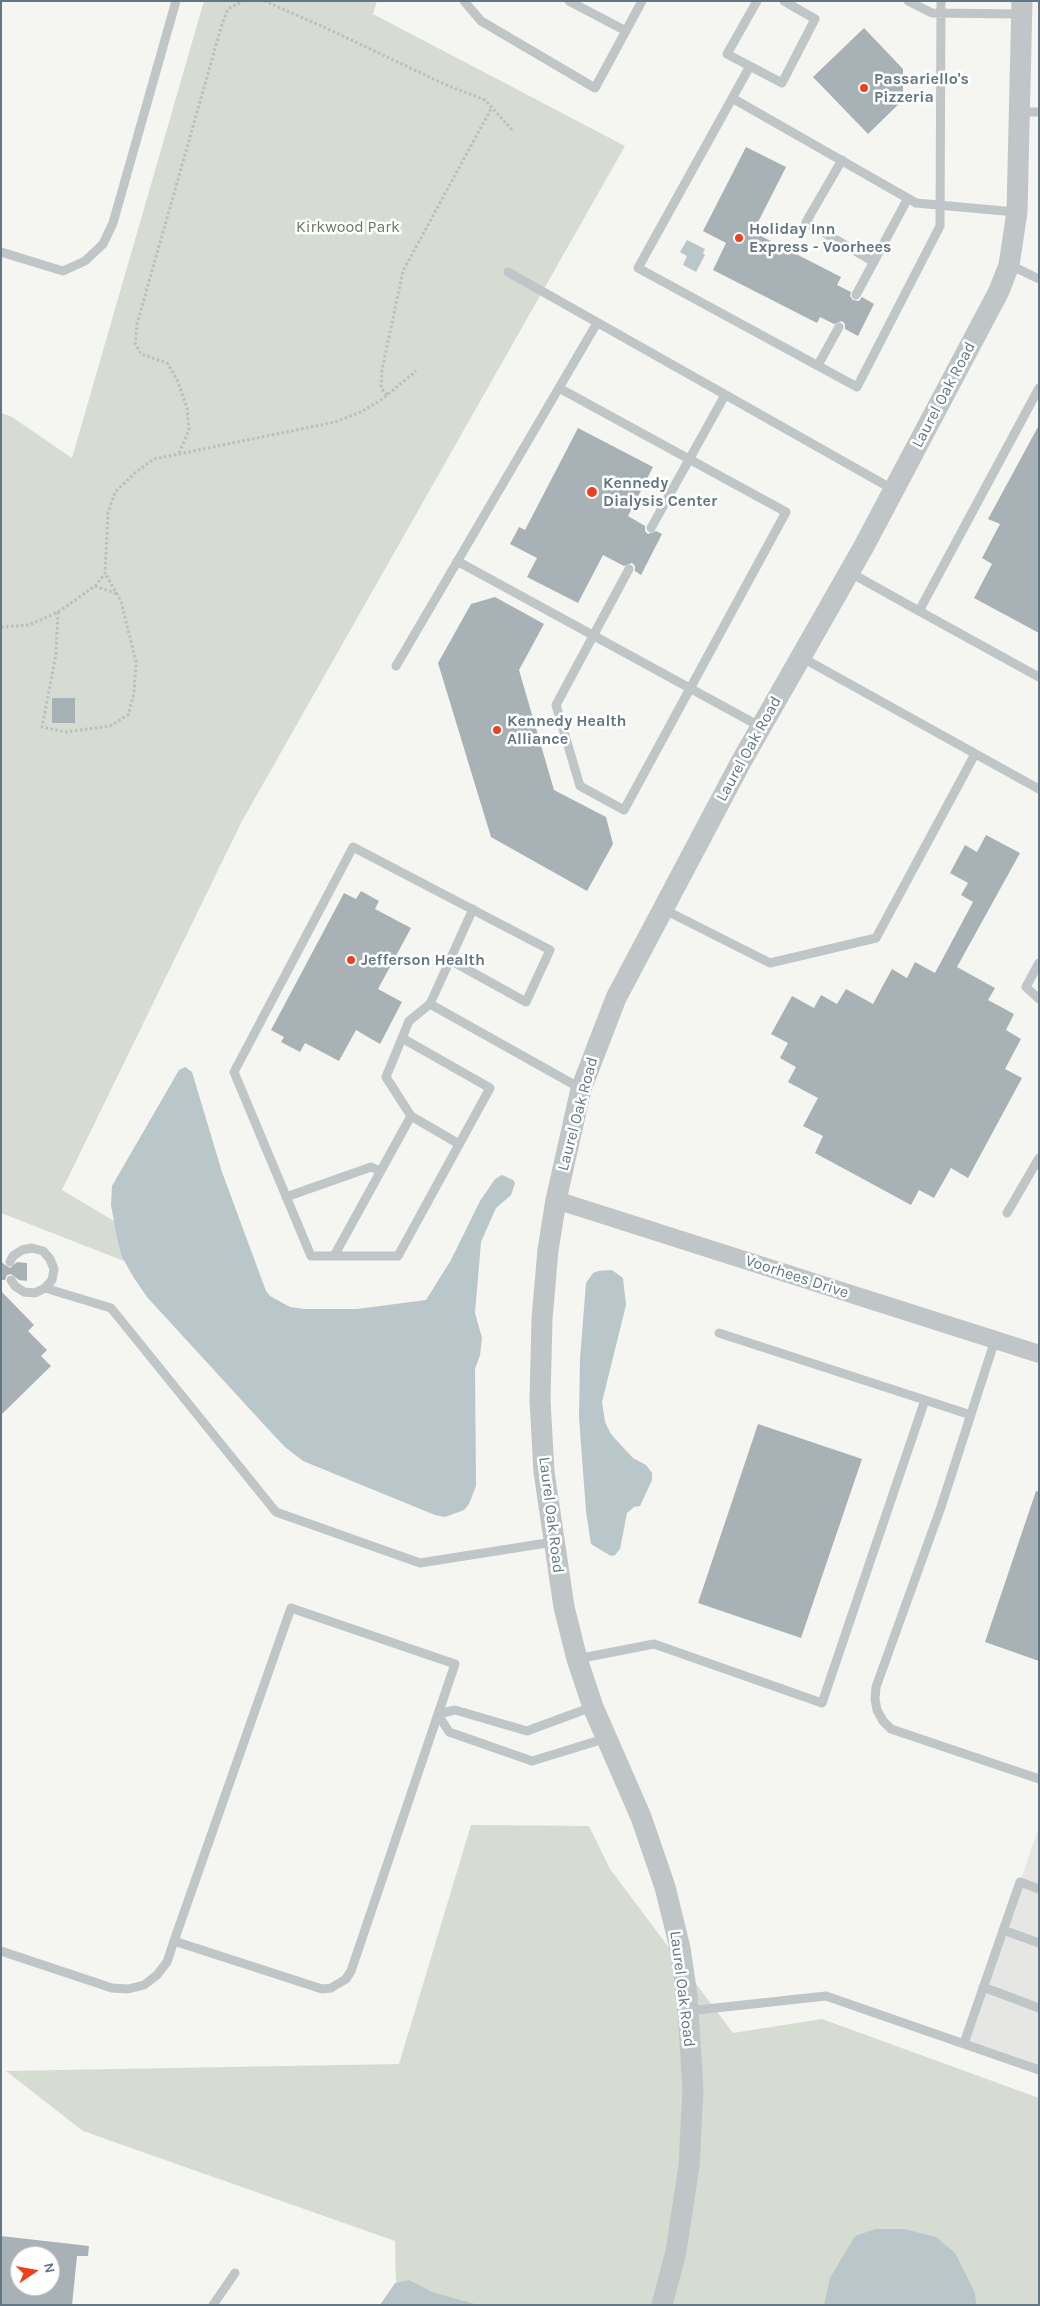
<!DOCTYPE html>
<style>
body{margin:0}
#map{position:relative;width:1040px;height:2306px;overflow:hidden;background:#f5f5f1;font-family:Karla,sans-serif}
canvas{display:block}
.frame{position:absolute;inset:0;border:2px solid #637783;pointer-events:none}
.north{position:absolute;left:10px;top:2246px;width:50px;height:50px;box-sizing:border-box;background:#fff;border:1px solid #c1c9cd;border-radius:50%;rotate:78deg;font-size:14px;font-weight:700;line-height:20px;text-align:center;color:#637783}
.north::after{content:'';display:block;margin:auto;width:18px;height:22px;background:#ea421c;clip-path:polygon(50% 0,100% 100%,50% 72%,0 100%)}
</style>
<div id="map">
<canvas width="1040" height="2306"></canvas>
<div class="frame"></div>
<div class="north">N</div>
</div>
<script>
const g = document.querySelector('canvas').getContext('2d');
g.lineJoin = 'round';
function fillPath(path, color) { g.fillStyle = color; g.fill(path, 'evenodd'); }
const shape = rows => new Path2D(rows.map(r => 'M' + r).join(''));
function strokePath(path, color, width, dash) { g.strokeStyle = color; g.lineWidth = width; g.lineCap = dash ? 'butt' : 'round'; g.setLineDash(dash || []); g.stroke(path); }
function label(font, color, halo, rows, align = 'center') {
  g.font = font + ' Karla,sans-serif'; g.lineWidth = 5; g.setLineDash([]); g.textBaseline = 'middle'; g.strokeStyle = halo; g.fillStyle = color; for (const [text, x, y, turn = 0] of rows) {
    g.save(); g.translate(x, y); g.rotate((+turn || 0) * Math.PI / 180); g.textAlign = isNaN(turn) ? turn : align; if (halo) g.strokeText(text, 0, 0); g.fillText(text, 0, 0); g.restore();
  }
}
const built = shape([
 [1039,1827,1039,2070,964,2043]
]);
const green = shape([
 [204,1,377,1,373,14,625,146,242,821,62,1190,114,1221,124,1261,1,1213,1,413,12,417,72,458],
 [471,1825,589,1826,610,1869,733,2033,822,2019,1039,2098,1039,2305,444,2305,396,2282,395,2241,83,2131,6,2071,399,2064]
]);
const water = shape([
 [687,240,705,249,703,253,705,255,696,272,683,265,687,256,680,252],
 [185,1067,192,1072,222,1172,266,1291,270,1296,290,1307,304,1309,357,1309,426,1300,451,1260,480,1201,495,1179,502,1175,513,1180,515,1183,511,1195,496,1208,481,1242,475,1313,482,1338,480,1355,475,1369,476,1486,469,1504,464,1510,445,1517,435,1515,303,1461,285,1447,268,1429,147,1297,134,1278,122,1257,117,1238,111,1205,112,1186,179,1070],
 [612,1270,623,1278,626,1305,602,1402,605,1422,611,1434,618,1442,633,1458,646,1465,652,1473,652,1480,640,1506,634,1507,627,1513,620,1549,615,1555,611,1556,591,1544,586,1511,579,1417,580,1359,586,1283,593,1273,598,1271],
 [876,2229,904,2229,936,2237,955,2253,975,2293,976,2305,824,2305,830,2278,855,2236],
 [409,2280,432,2292,478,2305,380,2305,395,2283]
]);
const building = shape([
 [864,28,903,69,903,100,868,134,813,77],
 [746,147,786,167,753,232,841,277,837,285,851,292,850,296,853,300,859,301,862,297,874,304,858,336,845,329,845,324,842,321,834,324,820,317,817,323,713,270,726,243,703,231],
 [1039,425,1039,633,974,598,992,564,982,558,1000,524,988,519],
 [578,428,653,467,628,516,645,526,645,531,648,534,656,531,662,534,641,575,635,571,635,566,632,563,624,566,603,555,578,603,527,577,537,558,510,544,519,527,525,530],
 [495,597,544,624,519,670,554,790,606,817,613,844,587,891,491,837,438,663,471,604],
 [52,698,75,698,75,723,52,723],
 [986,835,1020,853,957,967,995,988,988,1000,1014,1014,1006,1030,1021,1039,1005,1069,1022,1078,968,1178,951,1168,934,1198,919,1190,911,1205,815,1153,823,1136,803,1126,818,1098,788,1082,796,1067,780,1058,788,1043,771,1034,792,996,814,1008,821,995,837,1004,846,989,873,1004,892,969,907,978,915,962,935,973,973,902,961,895,968,883,950,873,965,845,977,852],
 [361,891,379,901,375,909,411,928,378,989,402,1002,380,1044,356,1030,339,1061,305,1043,300,1052,281,1042,284,1037,271,1030,344,893,356,899],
 [1,1262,10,1268,17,1262,27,1263,27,1281,19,1280,11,1274,7,1275,5,1280,1,1280],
 [1,1291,34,1325,28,1331,47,1350,41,1356,51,1366,1,1415],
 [758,1424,862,1459,801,1638,698,1603],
 [1036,1491,1039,1492,1039,1661,985,1642],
 [1,2236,89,2246,88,2256,77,2256,72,2305,1,2305],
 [20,2256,50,2256,50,2286,20,2286]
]);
const path = shape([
 [264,1,326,28,444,84,485,100,514,132],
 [387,395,381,388,382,370,403,271,492,107],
 [179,453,189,430,187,408,177,379,167,363,141,354,135,343,137,324,222,24,228,9,243,1],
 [95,586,117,594],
 [58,612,56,654,42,727,65,732,110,726,128,715,134,693,136,662,121,601,105,573],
 [1,627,29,625,58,612,95,586,105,573,108,513,115,492,136,472,154,459,335,422,361,412,381,400,416,371]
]);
const service = shape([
 [464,1,481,21,595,88,642,1],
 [569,1,626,31],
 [757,1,727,54,782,83,815,19,784,1],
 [908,1,932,13,1021,14],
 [750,66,638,268,857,387,940,226,941,1],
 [732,98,916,203,1016,212],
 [1020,112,1039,112],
 [842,160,806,222,874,262],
 [1,252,63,271,85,261,103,244,113,223,176,1],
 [1010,265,1039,279],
 [508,272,894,490],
 [856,295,908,198],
 [818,365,839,327],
 [559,388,786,512,624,810,580,786,556,705,629,569],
 [1039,388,919,611,1039,677],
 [651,528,725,395],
 [457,561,761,727],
 [849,572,919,611],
 [801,657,1039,789],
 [396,666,597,323],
 [663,909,770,963,876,938,975,754],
 [1039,963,1026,987,1039,999],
 [430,1004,580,1088],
 [402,1038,490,1088,398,1256,311,1256,234,1072,353,847,550,950,526,1002,450,960],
 [411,1116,459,1144],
 [286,1197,371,1167,380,1171],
 [1007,1213,1039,1158],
 [334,1256,411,1116,386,1077,409,1021,430,1004,473,909],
 [10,1262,13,1256,22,1250,32,1248,43,1251,50,1259,54,1269,52,1280,45,1288,35,1293,24,1292,15,1286,11,1280],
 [45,1288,111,1308,276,1512,420,1563,553,1542],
 [719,1333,971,1415],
 [995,1340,941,1507,876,1687,875,1699,877,1710,883,1721,891,1729,1039,1779],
 [577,1659,654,1644,822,1703,925,1400],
 [592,1707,527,1731,455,1710,438,1714,449,1732,532,1761,607,1738],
 [1003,1930,1039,1943],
 [1,1951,112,1988,128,1989,144,1985,157,1975,167,1962,174,1941,291,1608,455,1664,351,1971,346,1979,331,1988,322,1989,174,1941],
 [983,1987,1039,2008],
 [688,2011,826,1996,1039,2070],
 [964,2043,1020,1882,1039,1889],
 [213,2305,235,2273]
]);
const minor = shape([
 [556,1200,1039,1354]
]);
const tertiary = shape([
 [662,2305,676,2251,689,2166,693,2089,687,1996,680,1948,665,1887,641,1817,593,1707,577,1659,564,1607,544,1472,540,1400,542,1319,548,1250,556,1200,581,1089,616,998,741,762,863,548,999,291,1009,265,1017,212,1022,1]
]);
const markers = [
 [864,88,5,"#ea421c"],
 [739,238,5,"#ea421c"],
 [592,492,6,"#ea421c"],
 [497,730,5,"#ea421c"],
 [351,960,5,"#ea421c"]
];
const poiNames = [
 ["Passariello's",874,79],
 ["Pizzeria",874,97],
 ["Holiday Inn",749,229],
 ["Express - Voorhees",749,247],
 ["Kennedy",603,483],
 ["Dialysis Center",603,501],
 ["Kennedy Health",507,721],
 ["Alliance",507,739],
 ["Jefferson Health",361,960]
];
const parkNames = [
 ["Kirkwood Park",348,227]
];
const streetNames = [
 ["Laurel Oak Road",944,395,-62],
 ["Laurel Oak Road",749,749,-61],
 ["Laurel Oak Road",578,1114,-75],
 ["Voorhees Drive",797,1277,18],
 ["Laurel Oak Road",551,1515,83],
 ["Laurel Oak Road",682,1989,83]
];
fillPath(built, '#e6e6e4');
fillPath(green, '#d6dcd2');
fillPath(water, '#b9c6ca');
fillPath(building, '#a8b2b6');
strokePath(path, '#bcbec0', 3, [2.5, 2.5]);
strokePath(service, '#c0c5c7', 9);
strokePath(minor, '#c0c5c7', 18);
strokePath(tertiary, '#c0c5c7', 21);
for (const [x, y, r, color] of markers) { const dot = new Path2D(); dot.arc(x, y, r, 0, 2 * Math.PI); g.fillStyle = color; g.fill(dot); strokePath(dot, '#fff', 2); }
label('bold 16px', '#637783', '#fff', poiNames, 'left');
label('16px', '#687a62', '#fff', parkNames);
label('16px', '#637783', '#fff', streetNames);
</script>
